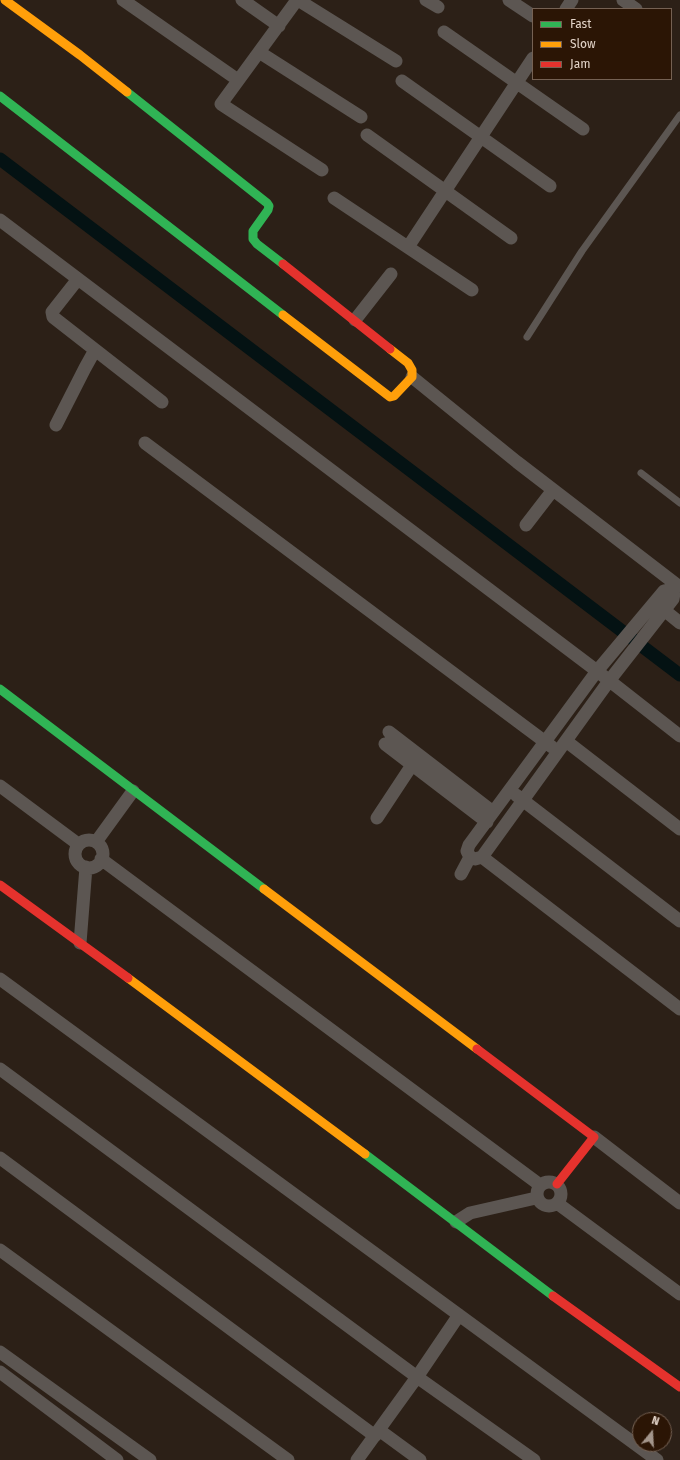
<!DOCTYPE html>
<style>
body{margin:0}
#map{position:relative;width:680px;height:1460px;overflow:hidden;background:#2c2017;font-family:"Fira Sans",sans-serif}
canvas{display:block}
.legend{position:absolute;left:532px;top:8px;width:140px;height:72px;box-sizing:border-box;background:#2b1505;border:1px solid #756153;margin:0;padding:5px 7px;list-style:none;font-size:12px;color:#e3d4c9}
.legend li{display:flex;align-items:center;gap:8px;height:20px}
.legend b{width:20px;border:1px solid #756153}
.north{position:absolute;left:632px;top:1412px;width:40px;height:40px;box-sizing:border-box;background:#2b1505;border:1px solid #756153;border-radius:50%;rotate:18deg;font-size:11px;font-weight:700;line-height:16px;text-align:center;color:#e3d4c9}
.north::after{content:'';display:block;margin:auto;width:14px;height:18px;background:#a3958b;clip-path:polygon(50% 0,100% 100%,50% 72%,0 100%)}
</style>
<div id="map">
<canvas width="680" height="1460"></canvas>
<ul class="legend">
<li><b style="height:5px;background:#30b455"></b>Fast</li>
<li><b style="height:5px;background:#ff9f0a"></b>Slow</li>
<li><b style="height:5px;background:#e5322d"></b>Jam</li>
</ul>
<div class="north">N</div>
</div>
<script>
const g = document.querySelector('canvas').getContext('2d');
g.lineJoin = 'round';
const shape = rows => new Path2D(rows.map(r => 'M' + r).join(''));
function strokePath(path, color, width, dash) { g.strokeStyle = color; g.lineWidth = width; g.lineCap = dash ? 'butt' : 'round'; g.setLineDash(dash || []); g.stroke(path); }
const canal = shape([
 [0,159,680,675]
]);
const lane = shape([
 [527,337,582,251,680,115],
 [641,473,680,503]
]);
const street = shape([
 [123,0,238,80],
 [242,0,279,26],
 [297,0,221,104,322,170],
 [298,0,396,61],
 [426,0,438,7],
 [509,0,533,16],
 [623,0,636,9],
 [566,9,572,0],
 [444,32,583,129],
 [259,52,361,117],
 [402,81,550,186],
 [367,135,511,238],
 [334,198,472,290],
 [0,220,597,671,680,736],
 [408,247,533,58],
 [78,279,52,312,53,317,162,402],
 [355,320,391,274],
 [412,377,517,462,677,585],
 [56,425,85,368,95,350],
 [145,443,552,747],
 [526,525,553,490],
 [675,588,673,599,609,681,482,857,475,859,470,857,467,851,469,845,597,671,664,591,675,588],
 [658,605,680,623],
 [389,732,493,812],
 [566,741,680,829],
 [385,744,487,822],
 [0,786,78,844],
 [516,795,680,921],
 [377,818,412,765],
 '75 854a14 14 0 1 1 28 0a14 14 0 1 1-28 0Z',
 [96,842,133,791],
 [482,857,680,1009],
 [101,859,540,1185],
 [461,874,470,857],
 [80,943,86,867],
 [0,979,657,1460],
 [0,1069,417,1377,534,1460],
 [594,1137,680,1203],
 [0,1158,375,1436],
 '537 1194a12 12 0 1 1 24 0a12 12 0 1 1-24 0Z',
 [557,1203,680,1294],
 [456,1222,470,1213,536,1198],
 [0,1250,288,1460],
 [0,1352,150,1460],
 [0,1372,117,1460],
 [379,1430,420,1460],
 [357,1460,417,1377,459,1315]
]);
const fast = shape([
 [127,92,267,203,269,206,268,210,253,231,253,239,257,244,283,264],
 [0,96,283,315],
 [0,689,264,889],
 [365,1154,553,1296]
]);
const slow = shape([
 [5,0,80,55,127,92],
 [283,315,390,397,394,396,412,377,412,370,408,363,390,349],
 [264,889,477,1049],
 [128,978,365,1154]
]);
const jam = shape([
 [283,264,390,349],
 [0,885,128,978],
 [477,1049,594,1137,557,1184],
 [553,1296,680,1387]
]);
strokePath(canal, '#041213', 13);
strokePath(lane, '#5c5652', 7);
strokePath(street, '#5c5652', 13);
strokePath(fast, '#30b455', 9);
strokePath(slow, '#ff9f0a', 9);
strokePath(jam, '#e5322d', 9);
</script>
